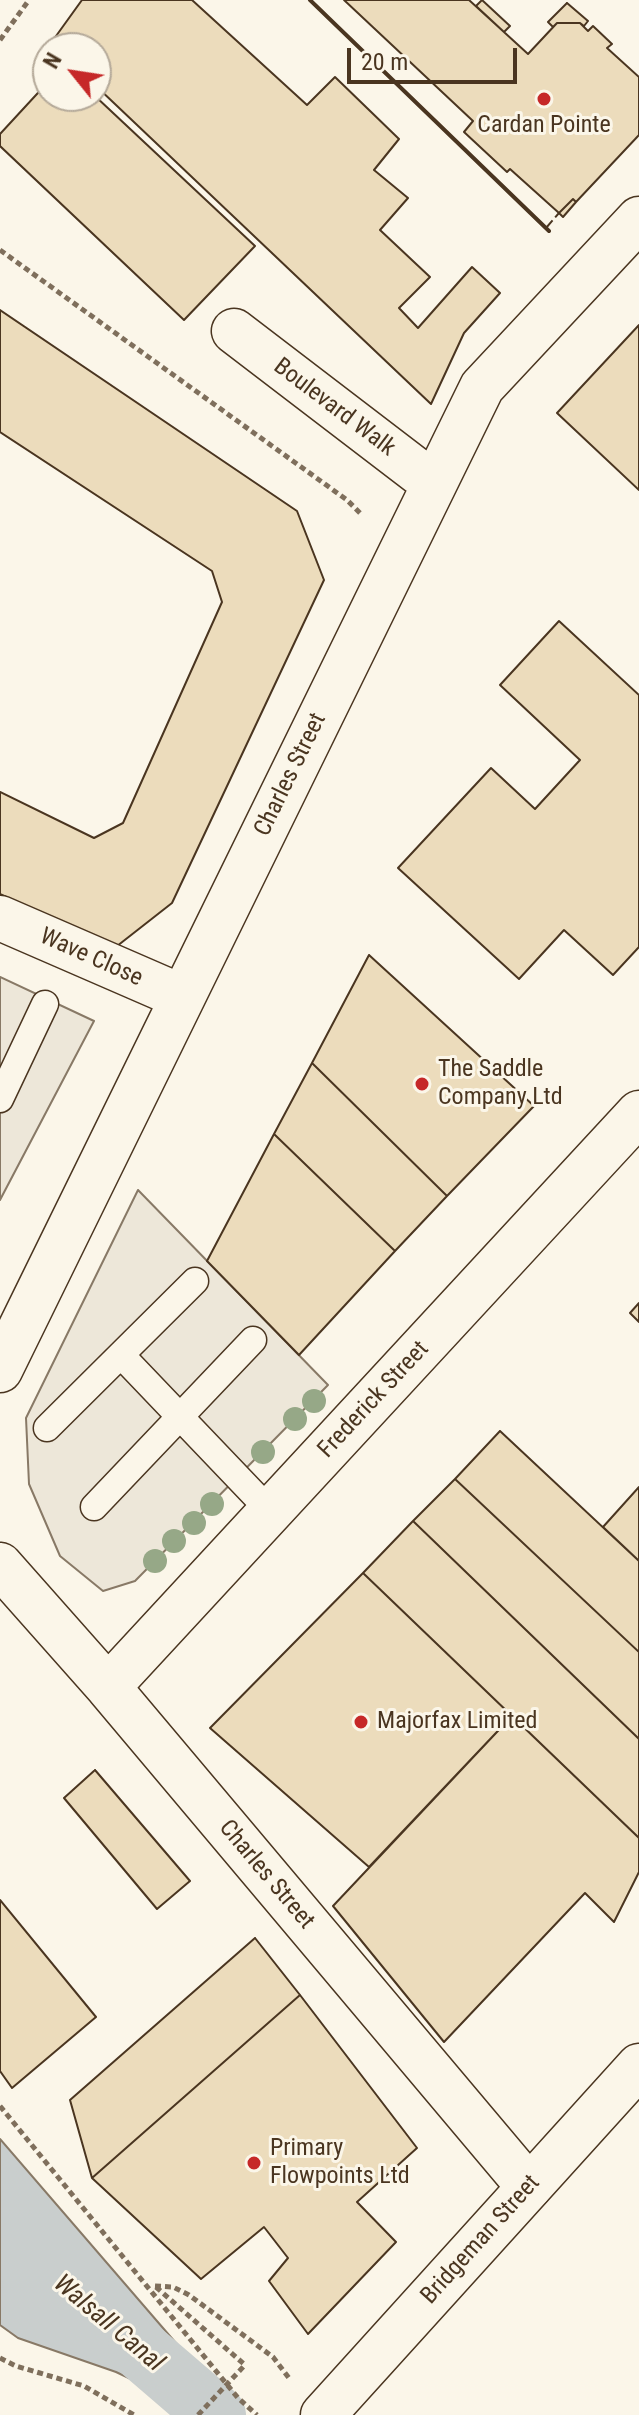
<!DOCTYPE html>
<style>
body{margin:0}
#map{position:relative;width:639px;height:2415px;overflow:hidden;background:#fbf6e9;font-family:"Roboto Condensed",sans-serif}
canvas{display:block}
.north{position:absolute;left:32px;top:32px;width:80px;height:80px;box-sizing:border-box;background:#fbf6e9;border:2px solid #b4a999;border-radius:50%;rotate:300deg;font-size:22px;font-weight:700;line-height:32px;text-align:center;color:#4a3520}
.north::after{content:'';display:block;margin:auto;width:28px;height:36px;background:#c62828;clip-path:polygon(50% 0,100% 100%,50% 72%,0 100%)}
.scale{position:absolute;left:347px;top:48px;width:170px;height:36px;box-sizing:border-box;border:4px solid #4a3520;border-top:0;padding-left:10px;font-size:24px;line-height:28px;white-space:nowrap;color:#4a3520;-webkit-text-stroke:6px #fbf6e9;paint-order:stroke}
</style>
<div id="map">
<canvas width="639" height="2415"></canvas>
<div class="north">N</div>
<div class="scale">20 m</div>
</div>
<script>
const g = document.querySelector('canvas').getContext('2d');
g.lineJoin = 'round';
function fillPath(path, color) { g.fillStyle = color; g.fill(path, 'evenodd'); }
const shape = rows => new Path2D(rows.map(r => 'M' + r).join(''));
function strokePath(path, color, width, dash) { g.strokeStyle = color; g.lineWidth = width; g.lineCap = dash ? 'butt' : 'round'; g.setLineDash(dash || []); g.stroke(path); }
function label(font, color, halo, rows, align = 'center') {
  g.font = font + ' "Roboto Condensed",sans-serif'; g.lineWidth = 6; g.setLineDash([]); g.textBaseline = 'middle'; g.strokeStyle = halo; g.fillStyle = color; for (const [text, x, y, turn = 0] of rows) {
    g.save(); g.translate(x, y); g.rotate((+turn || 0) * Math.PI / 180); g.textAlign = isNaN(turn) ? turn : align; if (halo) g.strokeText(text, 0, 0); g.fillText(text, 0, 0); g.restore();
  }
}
const parking = shape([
 [0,977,94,1021,0,1200,0,977],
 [138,1190,328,1385,135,1581,103,1591,60,1556,29,1484,26,1418,138,1190]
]);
const water = shape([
 [0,2139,213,2386,192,2408,116,2372,18,2338,0,2325,0,2139]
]);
const canal = shape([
 [138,2348,216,2415]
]);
const building = shape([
 [82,0,192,0,307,105,335,77,399,139,374,170,408,198,380,230,430,277,399,308,418,328,472,267,500,293,464,333,431,404,96,86,96,48,56,48,51,43,82,0],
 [344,0,469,0,528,54,557,23,580,23,588,31,593,26,612,44,607,48,639,77,639,135,576,202,573,199,559,213,510,169,507,172,464,132,473,121,344,0],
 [482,0,510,26,504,32,476,6,482,0],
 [567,3,588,21,584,26,580,23,557,23,553,27,548,22,567,3],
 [48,82,48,96,95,96,255,246,184,320,0,146,0,134,48,82],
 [573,199,576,202,563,217,559,213,573,199],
 [0,310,297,511,324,580,172,903,112,950,0,894,0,792,94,838,123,823,222,602,212,571,0,432,0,310],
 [639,325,639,490,557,413,639,325],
 [559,621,639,695,639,947,613,975,564,930,519,979,398,868,491,768,535,809,580,760,500,685,559,621],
 [369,955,534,1106,447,1196,312,1063,369,955],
 [312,1063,447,1196,395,1251,274,1134,312,1063],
 [274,1134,395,1251,299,1355,207,1261,274,1134],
 [639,1303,639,1322,630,1313,639,1303],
 [500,1431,639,1561,639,1652,455,1479,500,1431],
 [455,1479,639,1652,639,1739,413,1521,455,1479],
 [639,1487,639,1561,603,1527,639,1487],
 [413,1521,639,1739,639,1838,363,1573,413,1521],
 [363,1573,512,1716,369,1867,210,1728,363,1573],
 [512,1716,639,1838,639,1872,614,1922,585,1893,444,2042,333,1906,512,1716],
 [95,1770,190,1881,157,1909,64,1798,95,1770],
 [0,1900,96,2017,12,2088,0,2071,0,1900],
 [255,1938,300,1995,92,2178,70,2100,255,1938],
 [300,1995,417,2148,357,2202,396,2242,308,2334,269,2281,288,2258,264,2227,201,2279,92,2178,300,1995]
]);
const path = shape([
 [0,40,29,0],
 [0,250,347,500,362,515],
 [0,2106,238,2398,257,2415],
 [155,2286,173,2287,189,2295,273,2357,289,2378],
 [156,2287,245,2365],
 [0,2358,16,2366,84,2386,134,2415]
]);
const lane = shape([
 [0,1099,45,1004],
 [121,1355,270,1511],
 [47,1428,195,1281],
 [94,1507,253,1340]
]);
const street = shape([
 [234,331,434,484],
 [0,918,182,997],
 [0,1370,482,387,639,219],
 [0,1565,108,1687,529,2187],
 [108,1687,639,1113]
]);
const secondary = shape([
 [323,2415,639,2066]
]);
const pathBridge = shape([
 [198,2415,245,2365]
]);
const fence = shape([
 [546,228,559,213]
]);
const wall = shape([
 [310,0,549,231]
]);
const trees = [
 [314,1401],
 [295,1419],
 [263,1452],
 [212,1504],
 [194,1523],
 [174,1541],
 [155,1561]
];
const markers = [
 [544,99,8,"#c62828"],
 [422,1084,8,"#c62828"],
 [361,1722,8,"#c62828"],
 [254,2163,8,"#c62828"]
];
const poiNames = [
 ["Cardan Pointe",544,126,"center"],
 ["The Saddle",438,1070],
 ["Company Ltd",438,1098],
 ["Majorfax Limited",377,1722],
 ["Primary",270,2149],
 ["Flowpoints Ltd",270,2177]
];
const streetNames = [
 ["Boulevard Walk",334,408,37],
 ["Charles Street",291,775,-64],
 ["Wave Close",91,958,24],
 ["Frederick Street",374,1400,-47],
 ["Charles Street",266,1875,50],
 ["Bridgeman Street",481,2240,-48]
];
const waterNames = [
 ["Walsall Canal",108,2324,40]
];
fillPath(parking, '#ede7d9');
strokePath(parking, '#887966', 2);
fillPath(water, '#c9cecd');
strokePath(water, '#887966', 2);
strokePath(canal, '#c9cecd', 60);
fillPath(building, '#ecdcbc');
strokePath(building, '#4a3520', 2);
strokePath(lane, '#4a3520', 29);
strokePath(street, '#4a3520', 47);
strokePath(secondary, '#4a3520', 47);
strokePath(path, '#7f6f5c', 5, [6, 4]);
strokePath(lane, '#fbf6e9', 26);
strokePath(street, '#fbf6e9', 44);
strokePath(secondary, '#fbf6e9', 44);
strokePath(pathBridge, '#7f6f5c', 5, [6, 4]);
strokePath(fence, '#4a3520', 2, [10, 4]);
strokePath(wall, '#4a3520', 4);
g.fillStyle = '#96a887';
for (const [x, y] of trees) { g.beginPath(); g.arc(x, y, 12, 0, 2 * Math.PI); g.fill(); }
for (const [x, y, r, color] of markers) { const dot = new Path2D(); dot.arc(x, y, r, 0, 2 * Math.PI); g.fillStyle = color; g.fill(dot); strokePath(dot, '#fbf6e9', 3); }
label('24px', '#4a3520', '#fbf6e9', poiNames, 'left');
label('24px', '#4a3520', '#fbf6e9', streetNames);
label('italic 26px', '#4a3520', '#fbf6e9', waterNames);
</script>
